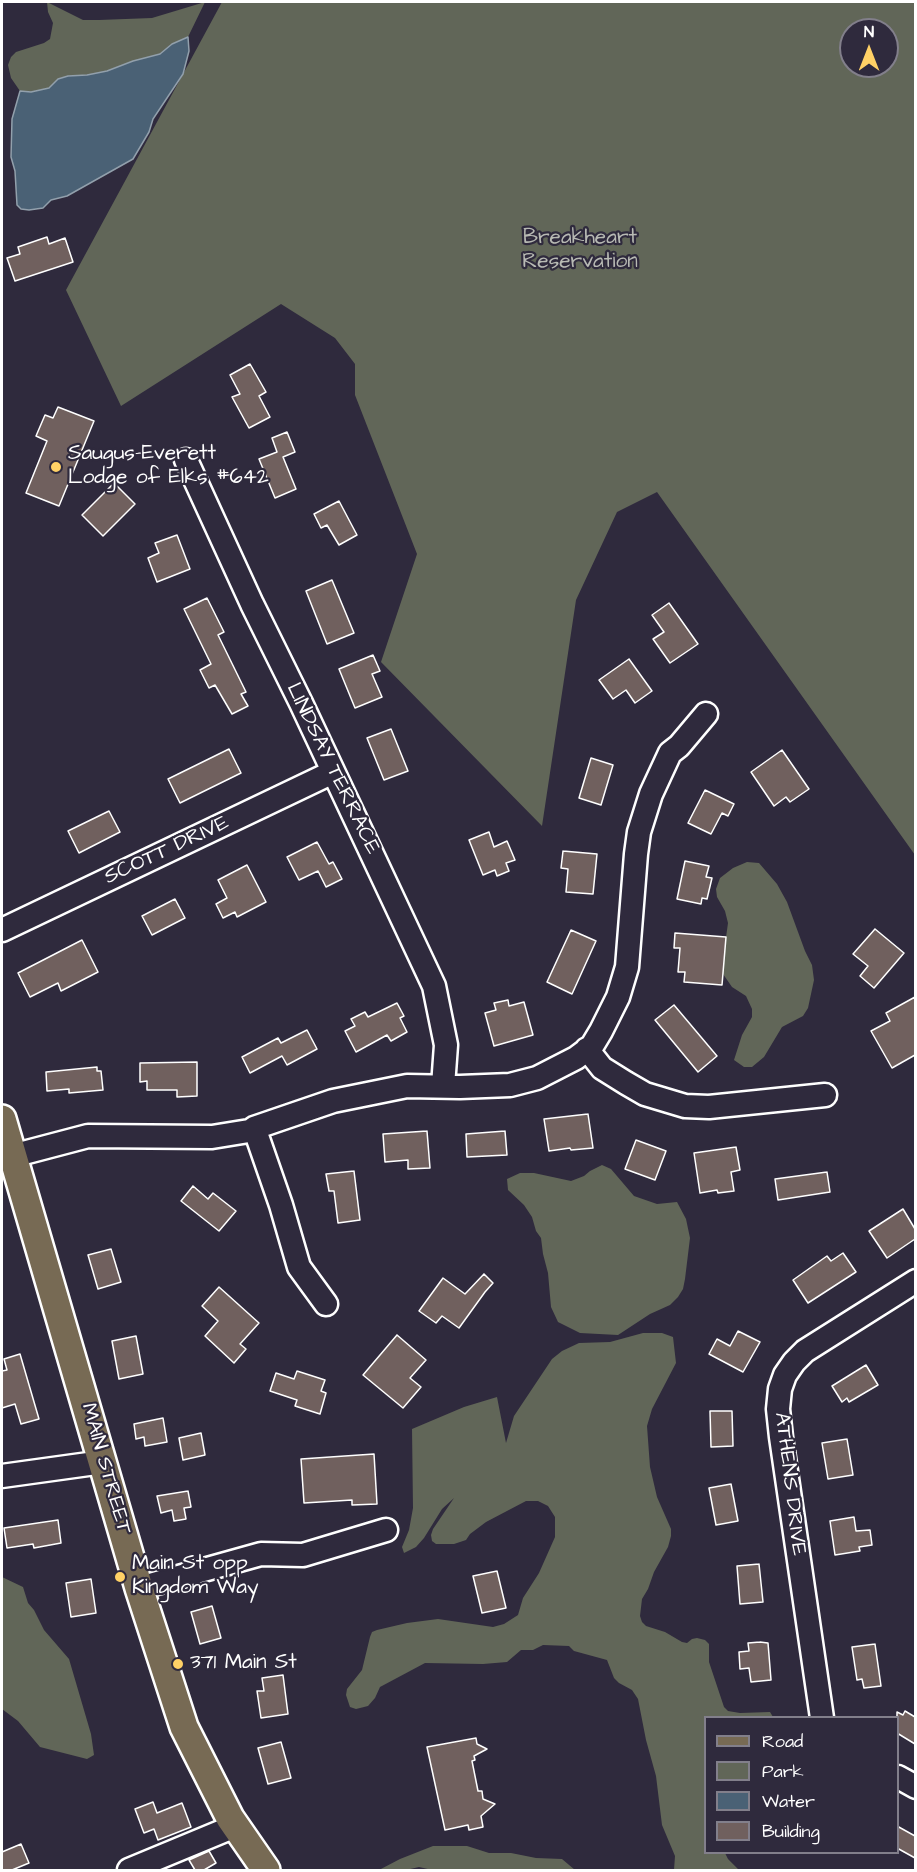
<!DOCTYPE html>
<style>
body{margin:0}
#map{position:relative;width:917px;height:1872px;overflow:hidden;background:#2f2a3d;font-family:"Architects Daughter",sans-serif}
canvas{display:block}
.frame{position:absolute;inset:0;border:3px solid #fff;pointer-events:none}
.legend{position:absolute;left:704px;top:1716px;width:195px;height:138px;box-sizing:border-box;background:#2f2a3d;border:2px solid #827f8b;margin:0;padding:8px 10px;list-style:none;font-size:18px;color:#fff}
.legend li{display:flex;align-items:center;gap:12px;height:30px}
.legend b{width:30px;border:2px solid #827f8b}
.north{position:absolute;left:839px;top:18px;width:60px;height:60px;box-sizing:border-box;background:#2f2a3d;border:2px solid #827f8b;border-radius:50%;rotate:0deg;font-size:16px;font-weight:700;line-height:24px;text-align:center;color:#fff}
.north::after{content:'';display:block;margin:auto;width:21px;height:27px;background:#ffd166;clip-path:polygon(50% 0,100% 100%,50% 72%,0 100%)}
</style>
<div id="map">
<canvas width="917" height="1872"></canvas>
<div class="frame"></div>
<ul class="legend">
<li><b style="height:8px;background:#776a54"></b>Road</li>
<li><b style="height:16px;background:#616658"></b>Park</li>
<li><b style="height:16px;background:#4a6175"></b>Water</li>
<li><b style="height:16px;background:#70605e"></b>Building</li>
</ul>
<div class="north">N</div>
</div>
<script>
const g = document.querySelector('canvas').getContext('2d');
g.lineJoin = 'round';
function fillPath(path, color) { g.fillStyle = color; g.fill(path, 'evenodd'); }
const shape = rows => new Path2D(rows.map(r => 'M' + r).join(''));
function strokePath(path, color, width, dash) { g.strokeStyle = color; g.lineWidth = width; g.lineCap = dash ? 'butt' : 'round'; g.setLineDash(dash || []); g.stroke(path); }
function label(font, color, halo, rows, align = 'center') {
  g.font = font + ' "Architects Daughter",sans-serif'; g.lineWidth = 4.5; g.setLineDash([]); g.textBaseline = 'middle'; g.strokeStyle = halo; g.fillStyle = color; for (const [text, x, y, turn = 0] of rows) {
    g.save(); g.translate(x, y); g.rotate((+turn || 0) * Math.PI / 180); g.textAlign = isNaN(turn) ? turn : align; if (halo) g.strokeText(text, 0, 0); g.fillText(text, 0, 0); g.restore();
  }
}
const green = shape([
 [47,2,83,20,99,20,152,18,205,2,188,37,172,44,160,54,133,61,107,71,87,75,68,76,58,79,49,88,31,92,20,91,11,78,8,65,11,57,16,52,44,43,50,39,53,23,48,12],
 [222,2,915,2,915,855,657,492,617,512,576,600,542,826,381,662,417,554,355,395,355,364,335,338,281,304,121,406,66,290],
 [851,30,887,30,887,66,851,66],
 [747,862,759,863,777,884,787,902,805,951,812,965,814,980,808,1008,803,1016,782,1027,764,1057,752,1067,744,1067,734,1060,742,1035,752,1017,752,1009,746,996,732,987,723,974,722,966,728,923,725,911,717,897,716,889,720,878,733,868],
 [602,1165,611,1169,634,1196,657,1204,677,1202,686,1219,690,1238,685,1279,683,1289,678,1297,670,1305,650,1314,618,1335,580,1333,558,1322,551,1307,548,1273,543,1254,541,1238,536,1231,532,1217,524,1205,508,1190,507,1179,520,1173,534,1173,571,1181,584,1176,590,1171],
 [643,1333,662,1333,673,1337,676,1363,652,1409,647,1426,650,1467,657,1497,671,1529,671,1536,668,1547,654,1572,648,1589,642,1599,640,1616,642,1622,646,1626,665,1632,682,1642,687,1643,692,1639,697,1638,705,1640,709,1644,709,1662,724,1707,728,1711,740,1713,770,1712,773,1717,706,1718,706,1852,725,1853,728,1859,739,1870,674,1870,675,1856,662,1825,656,1776,646,1740,638,1699,632,1690,619,1683,614,1678,607,1660,574,1651,569,1646,543,1645,533,1650,521,1650,507,1662,483,1664,425,1663,380,1687,375,1698,368,1706,356,1709,350,1707,346,1695,347,1689,362,1670,370,1637,372,1632,377,1630,407,1623,438,1619,493,1627,504,1624,518,1615,523,1598,539,1573,555,1537,555,1517,548,1506,538,1501,526,1501,486,1522,470,1534,466,1540,454,1544,436,1544,432,1541,431,1535,433,1529,454,1498,442,1509,424,1538,416,1547,404,1553,402,1547,409,1530,413,1508,412,1429,464,1407,497,1397,506,1443,514,1416,552,1359,562,1351,579,1343,610,1342],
 [2,1577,23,1587,28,1603,34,1610,44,1630,69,1659,91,1734,94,1755,87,1759,40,1747,18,1721,2,1709],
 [433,1846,467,1846,489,1853,511,1853,536,1858,562,1859,575,1870,432,1870,419,1867,406,1870,379,1870,400,1859]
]);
const water = shape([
 [188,37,189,51,183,74,153,119,149,132,133,159,67,196,51,200,43,208,29,210,21,209,17,205,15,171,11,157,12,119,20,91,31,92,49,88,58,79,68,76,87,75,107,71,133,61,160,54,172,44,188,37]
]);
const building = shape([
 [47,237,49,244,65,238,73,262,15,281,7,258,20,254,18,247,47,237],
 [250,364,266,392,259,396,270,417,249,428,232,397,240,394,230,375,250,364],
 [58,407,94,421,59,506,26,493,47,441,36,436,45,415,53,418,58,407],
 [287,432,295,452,283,457,296,489,275,498,259,459,277,452,272,438,287,432],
 [114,483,135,504,103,536,82,515,114,483],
 [339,501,357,535,339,545,327,525,321,528,314,514,339,501],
 [177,535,190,569,157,582,148,558,159,553,155,543,177,535],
 [332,580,354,633,327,644,306,591,332,580],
 [207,598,224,632,218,635,246,692,241,694,248,706,232,714,215,685,209,688,200,670,211,664,184,609,207,598],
 [669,603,698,644,670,663,653,639,664,632,652,615,669,603],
 [373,655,380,671,372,674,382,697,355,708,339,669,373,655],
 [629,659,652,691,635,703,626,690,613,699,599,680,629,659],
 [391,729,408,771,384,780,367,738,391,729],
 [229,749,241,773,180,803,168,779,229,749],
 [782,750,809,789,790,802,786,797,774,806,751,772,782,750],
 [591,758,613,765,601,805,579,798,591,758],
 [705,790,734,804,728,816,722,813,711,834,688,823,705,790],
 [109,811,120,832,79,853,68,831,109,811],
 [489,832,494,847,507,841,515,860,506,863,509,871,497,876,495,870,483,875,469,840,489,832],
 [317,842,329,864,333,862,342,879,326,887,318,871,299,880,287,857,317,842],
 [563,851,597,854,593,894,566,892,568,869,561,868,563,851],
 [685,861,709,866,706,877,712,878,707,899,702,898,701,904,677,899,685,861],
 [247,865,266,902,237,917,235,912,223,918,216,904,227,898,218,880,247,865],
 [175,899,185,918,152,935,142,916,175,899],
 [875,929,904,953,874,988,860,976,868,966,853,954,875,929],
 [571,930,596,941,572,994,547,982,571,930],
 [675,933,726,937,722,985,684,982,685,972,678,972,680,948,674,948,675,933],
 [82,940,98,972,61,991,58,983,30,997,18,973,82,940],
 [915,997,915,1055,892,1068,871,1031,890,1021,886,1013,915,997],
 [508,1000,509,1006,524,1002,533,1035,494,1046,485,1013,496,1010,494,1003,508,1000],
 [397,1003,404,1016,400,1018,407,1032,391,1041,387,1035,356,1052,345,1031,355,1026,351,1019,365,1012,368,1017,397,1003],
 [674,1005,717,1056,698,1072,655,1020,674,1005],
 [307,1030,317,1049,287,1065,282,1056,250,1073,242,1057,278,1038,281,1043,307,1030],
 [197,1062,197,1096,177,1097,177,1090,147,1090,147,1081,140,1082,140,1063,197,1062],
 [97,1067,97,1071,101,1071,103,1090,69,1093,69,1089,47,1091,46,1072,97,1067],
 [588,1114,593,1148,571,1150,570,1148,549,1151,544,1119,588,1114],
 [427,1131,430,1168,408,1169,408,1160,385,1162,383,1134,427,1131],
 [505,1131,507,1155,467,1157,466,1134,505,1131],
 [636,1140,666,1151,655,1180,625,1169,636,1140],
 [736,1147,740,1170,731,1172,734,1191,718,1193,717,1190,700,1193,694,1153,736,1147],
 [354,1171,360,1220,338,1223,334,1191,329,1191,326,1174,354,1171],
 [827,1172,830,1192,778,1200,775,1179,827,1172],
 [193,1186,208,1199,213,1193,236,1211,219,1231,181,1201,193,1186],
 [903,1209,915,1229,915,1239,887,1258,869,1231,903,1209],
 [111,1249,121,1282,98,1289,88,1255,111,1249],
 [843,1253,856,1272,808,1303,793,1280,827,1256,831,1261,843,1253],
 [484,1274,493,1283,485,1292,459,1328,442,1316,436,1323,419,1311,443,1278,465,1294,484,1274],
 [219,1287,259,1323,240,1344,246,1349,234,1363,205,1336,218,1321,202,1306,219,1287],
 [738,1331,760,1342,743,1372,709,1354,717,1339,730,1346,738,1331],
 [397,1335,426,1360,410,1378,421,1387,403,1408,363,1375,397,1335],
 [136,1336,143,1374,119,1379,112,1341,136,1336],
 [20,1354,39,1419,21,1424,15,1404,2,1408,2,1371,7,1370,4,1359,20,1354],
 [866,1365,878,1385,849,1402,847,1398,842,1402,832,1386,866,1365],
 [297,1371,325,1380,321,1391,326,1393,320,1414,295,1406,297,1400,270,1391,276,1373,294,1379,297,1371],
 [710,1411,732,1411,733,1446,711,1447,710,1411],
 [163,1418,167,1442,145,1446,144,1437,136,1439,134,1424,163,1418],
 [201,1433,205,1455,183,1460,179,1438,201,1433],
 [847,1439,853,1475,828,1479,822,1443,847,1439],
 [374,1454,377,1504,352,1505,352,1500,304,1503,301,1459,374,1454],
 [731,1484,738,1521,716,1525,709,1488,731,1484],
 [188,1491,191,1507,184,1508,186,1519,174,1521,172,1510,161,1513,157,1496,188,1491],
 [854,1517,856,1531,870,1530,872,1545,859,1547,860,1551,835,1555,830,1521,854,1517],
 [58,1520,61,1543,34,1548,33,1544,7,1548,4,1528,58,1520],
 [759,1564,763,1602,740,1604,737,1566,759,1564],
 [497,1571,506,1608,482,1613,473,1576,497,1571],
 [91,1579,96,1613,71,1617,66,1583,91,1579],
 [212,1606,221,1638,200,1644,191,1612,212,1606],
 [760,1642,768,1643,771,1680,751,1682,749,1668,740,1669,739,1652,749,1651,748,1643,760,1642],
 [875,1644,881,1686,864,1688,862,1679,857,1680,852,1647,875,1644],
 [283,1675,288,1714,261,1718,257,1691,264,1691,262,1678,283,1675],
 [905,1711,915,1717,915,1744,897,1733,897,1712,903,1715,905,1711],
 [476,1738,477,1744,487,1749,474,1756,475,1760,472,1761,478,1791,482,1791,483,1799,495,1804,481,1816,483,1827,469,1830,468,1825,445,1830,427,1747,476,1738],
 [281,1742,291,1778,268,1784,258,1748,281,1742],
 [153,1802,157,1813,182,1803,191,1827,158,1840,154,1829,144,1833,135,1809,153,1802],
 [897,1826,915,1836,915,1858,897,1848,897,1826],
 [21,1844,29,1863,12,1870,2,1870,2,1852,21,1844],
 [209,1851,216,1863,204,1870,195,1870,189,1860,209,1851]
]);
const minor = shape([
 [186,460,252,604,301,703,434,986,446,1045,443,1086],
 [2,930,333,772],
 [587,1049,602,1068,626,1083,645,1094,685,1106,709,1107,825,1095],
 [255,1130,281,1205,299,1267,326,1304],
 [12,1156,88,1136,212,1137,255,1130,254,1128,333,1101,407,1086,460,1087,510,1085,537,1078,576,1058,592,1046,601,1031,618,997,627,967,636,854,639,832,651,794,670,753,679,746,706,714],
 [2,1476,103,1462],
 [139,1588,261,1554,303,1555,386,1530],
 [822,1718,781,1437,778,1409,780,1389,785,1375,794,1362,805,1351,916,1281],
 [898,1777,916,1787],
 [129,1870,235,1826]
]);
const major = shape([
 [2,1119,139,1588,184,1727,230,1818,266,1870]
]);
const markers = [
 [56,467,6,"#ffd166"],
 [120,1577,6,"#ffd166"],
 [178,1664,6,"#ffd166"]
];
const parkNames = [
 ["Breakheart",580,239],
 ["Reservation",580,263]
];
const poiNames = [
 ["Saugus-Everett",68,455],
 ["Lodge of Elks #642",68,479],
 ["Main St opp",132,1565],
 ["Kingdom Way",132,1589],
 ["371 Main St",190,1664]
];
const streetNames = [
 ["LINDSAY TERRACE",332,769,64],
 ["SCOTT DRIVE",167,851,-25],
 ["MAIN STREET",105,1469,74],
 ["ATHENS DRIVE",789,1484,83]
];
fillPath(green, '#616658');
fillPath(water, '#4a6175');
strokePath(water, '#92a0ac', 1.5);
fillPath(building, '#70605e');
strokePath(building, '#fff', 1.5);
strokePath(minor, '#fff', 27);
strokePath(major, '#fff', 32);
strokePath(minor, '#2f2a3d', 22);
strokePath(major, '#776a54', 27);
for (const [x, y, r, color] of markers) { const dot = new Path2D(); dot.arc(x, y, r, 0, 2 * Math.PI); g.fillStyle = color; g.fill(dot); strokePath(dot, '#2f2a3d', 2); }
label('21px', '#b8bab4', '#2f2a3d', parkNames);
label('21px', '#fff', '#2f2a3d', poiNames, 'left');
label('21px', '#fff', '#2f2a3d', streetNames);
</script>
